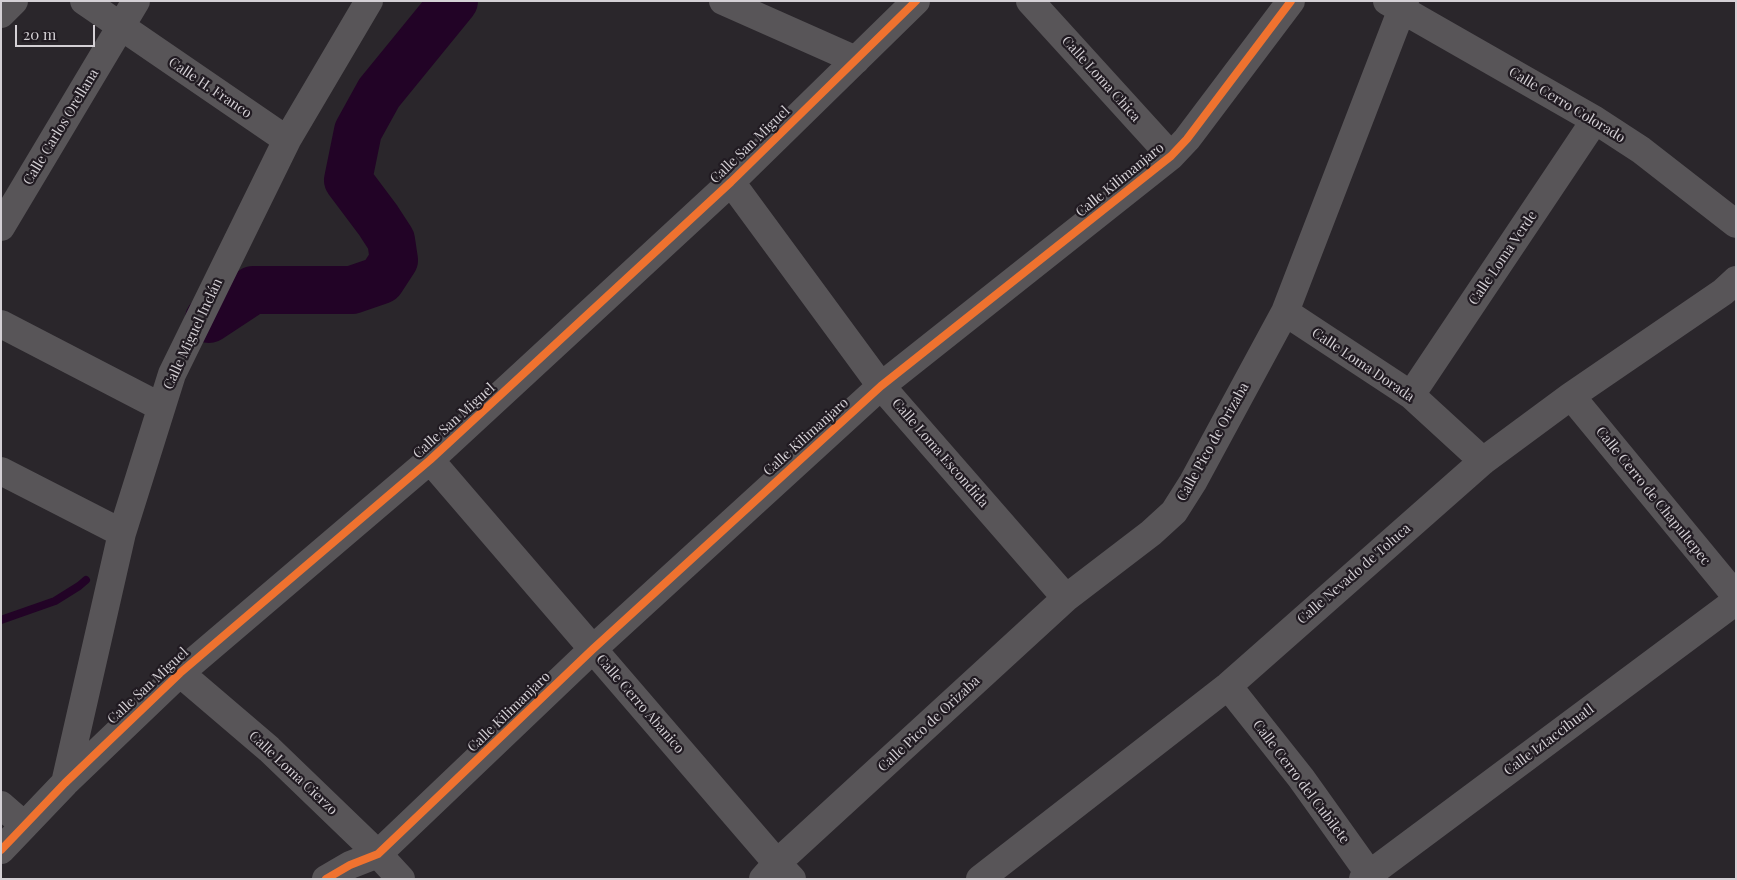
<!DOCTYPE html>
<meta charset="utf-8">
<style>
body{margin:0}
#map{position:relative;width:1737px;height:880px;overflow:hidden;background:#2a262b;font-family:"Playfair Display",serif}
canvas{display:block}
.frame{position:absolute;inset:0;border:2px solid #d4d0d5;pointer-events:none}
.scale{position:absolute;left:15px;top:25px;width:80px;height:22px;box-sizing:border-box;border:2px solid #d4d0d5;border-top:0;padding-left:6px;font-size:15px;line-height:18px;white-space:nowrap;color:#d4d0d5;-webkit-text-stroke:4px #211b22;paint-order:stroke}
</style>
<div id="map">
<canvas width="1737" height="880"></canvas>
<div class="frame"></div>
<div class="scale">20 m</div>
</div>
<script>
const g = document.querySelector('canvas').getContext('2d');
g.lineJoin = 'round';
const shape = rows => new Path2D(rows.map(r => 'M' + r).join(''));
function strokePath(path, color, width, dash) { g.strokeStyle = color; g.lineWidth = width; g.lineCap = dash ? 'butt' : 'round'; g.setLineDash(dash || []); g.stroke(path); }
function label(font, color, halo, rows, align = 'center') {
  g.font = font + ' "Playfair Display",serif'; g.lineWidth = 4.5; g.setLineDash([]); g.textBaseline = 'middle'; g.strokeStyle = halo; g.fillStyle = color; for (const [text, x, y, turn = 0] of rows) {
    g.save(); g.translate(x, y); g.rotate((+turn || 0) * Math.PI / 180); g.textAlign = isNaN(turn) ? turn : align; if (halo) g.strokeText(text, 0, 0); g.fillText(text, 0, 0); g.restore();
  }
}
const stream = shape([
 [1,620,55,601,79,586,86,580]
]);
const river = shape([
 [209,319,253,290,352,290,381,280,394,260,391,240,378,220,348,180,358,131,379,93,454,1]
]);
const minor = shape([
 [84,1,287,140],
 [723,1,856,60],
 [1030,1,1171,156],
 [1387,1,1595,120,1641,150,1736,224],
 [1,14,14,1],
 [731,182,881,386,1066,598],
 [1,227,136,1],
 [1285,312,1411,395,1483,461],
 [1,324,161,407],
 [1411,395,1595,120],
 [1571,396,1736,596],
 [430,460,777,863,792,879],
 [1,471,122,533],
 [180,673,269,749,378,854,401,879],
 [1228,686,1301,778,1373,879],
 [65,783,122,533,172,374,287,140,369,1],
 [1,805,24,825],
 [1,850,65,783,180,673,430,460,731,182,916,1],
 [326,879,350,865,378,854,593,649,881,386,1171,156,1187,139,1291,1],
 [763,879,777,863,1066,598,1151,533,1174,512,1193,482,1285,312,1405,1],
 [980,879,1228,686,1483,461,1571,396,1723,292,1736,280],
 [1363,879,1736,601]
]);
const cycleway = shape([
 [1,850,65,783,180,673,430,460,731,182,916,1],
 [326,879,350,865,378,854,593,649,881,386,1171,156,1187,139,1291,1]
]);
const streetNames = [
 ["Calle Loma Chica",1101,79,48],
 ["Calle H. Franco",210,88,34],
 ["Calle Cerro Colorado",1567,105,31],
 ["Calle Carlos Orellana",61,127,-59],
 ["Calle San Miguel",750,145,-44],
 ["Calle Kilimanjaro",1120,180,-39],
 ["Calle Loma Verde",1503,258,-56],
 ["Calle Miguel Inclán",193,334,-65],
 ["Calle Loma Dorada",1363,365,34],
 ["Calle San Miguel",454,421,-42],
 ["Calle Kilimanjaro",806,437,-42],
 ["Calle Pico de Orizaba",1213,442,-61],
 ["Calle Loma Escondida",940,453,49],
 ["Calle Cerro de Chapultepec",1653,496,51],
 ["Calle Nevado de Toluca",1354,574,-41],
 ["Calle San Miguel",148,686,-43],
 ["Calle Cerro Abanico",640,704,49],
 ["Calle Kilimanjaro",509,712,-44],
 ["Calle Pico de Orizaba",929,724,-43],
 ["Calle Iztaccíhuatl",1549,740,-37],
 ["Calle Loma Cierzo",293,773,43],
 ["Calle Cerro del Cubilete",1301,782,53]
];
strokePath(stream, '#220326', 8);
strokePath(river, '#220326', 48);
strokePath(minor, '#585558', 28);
strokePath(cycleway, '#ef722f', 8);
label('14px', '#d4d0d5', '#211b22', streetNames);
</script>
